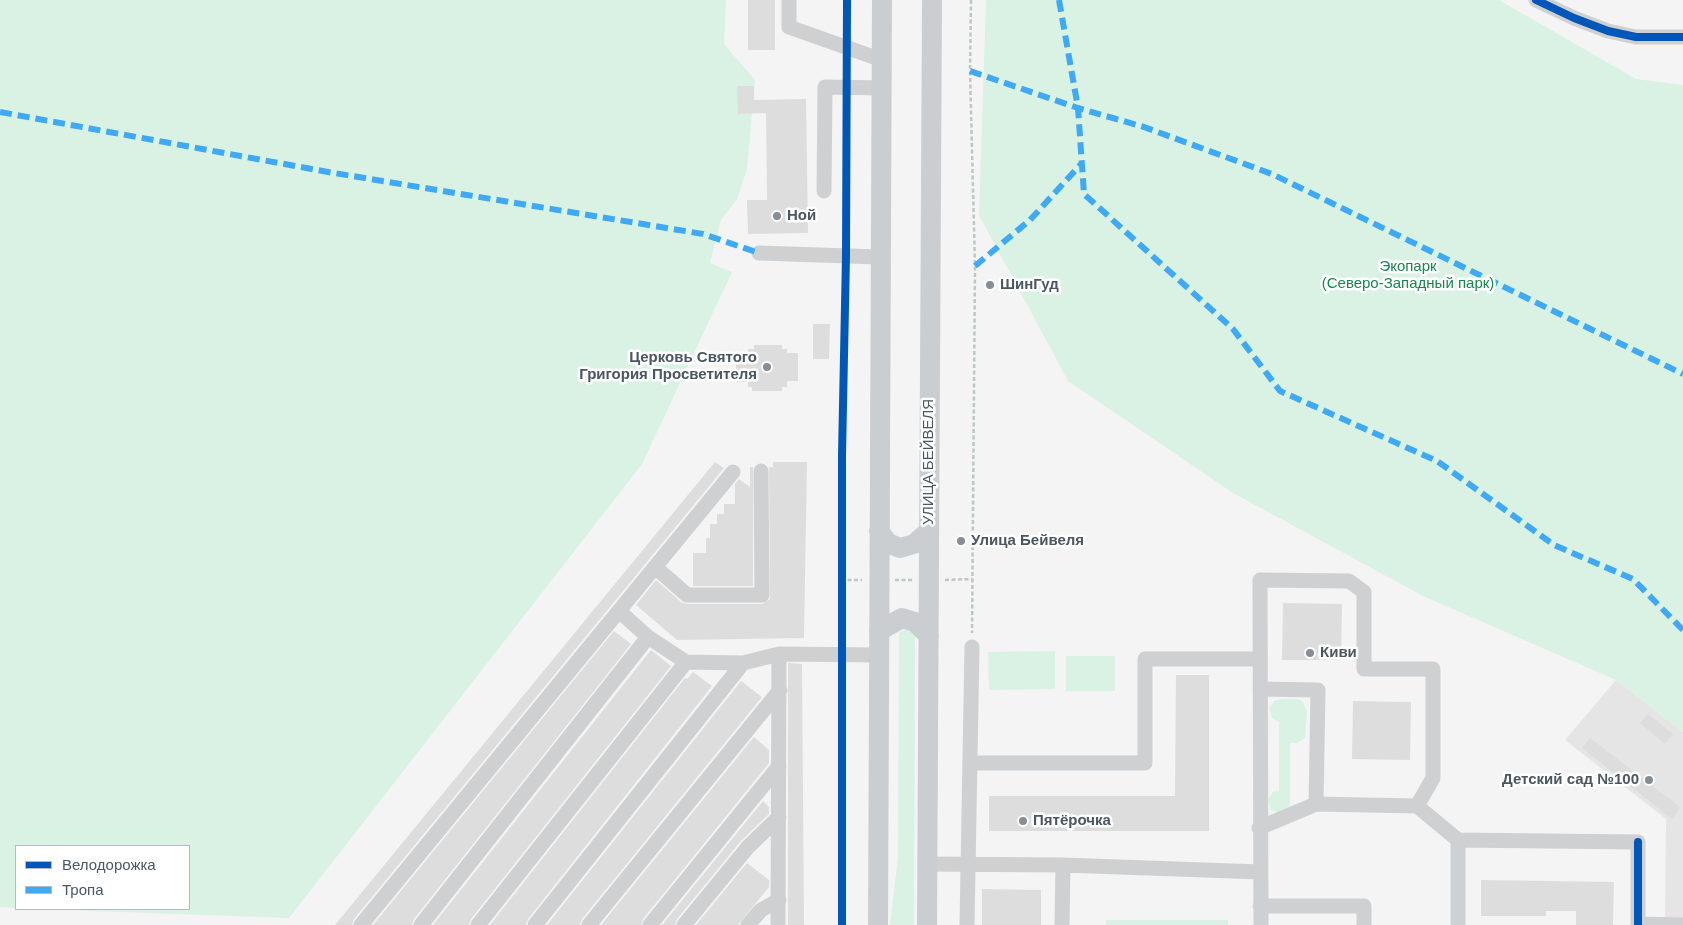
<!DOCTYPE html>
<meta charset="utf-8">
<style>
body{margin:0}
#map{position:relative;width:1683px;height:925px;overflow:hidden;background:#f4f4f4;font-family:Helvetica,sans-serif}
canvas{display:block}
.legend{position:absolute;left:15px;top:845px;width:175px;height:65px;box-sizing:border-box;background:#fff;border:1px solid #b7bbc0;margin:0;padding:6px 9px;list-style:none;font-size:15px;color:#4a5661}
.legend li{display:flex;align-items:center;gap:10px;height:25px}
.legend b{width:25px;border:1px solid #b7bbc0}
</style>
<div id="map">
<canvas width="1683" height="925"></canvas>
<ul class="legend">
<li><b style="height:6px;background:#0057b8"></b>Велодорожка</li>
<li><b style="height:6px;background:#3fa9f5"></b>Тропа</li>
</ul>
</div>
<script>
const g = document.querySelector('canvas').getContext('2d');
g.lineJoin = 'round';
function fillPath(path, color) { g.fillStyle = color; g.fill(path, 'evenodd'); }
const shape = rows => new Path2D(rows.map(r => 'M' + r).join(''));
function strokePath(path, color, width, dash) { g.strokeStyle = color; g.lineWidth = width; g.lineCap = dash ? 'butt' : 'round'; g.setLineDash(dash || []); g.stroke(path); }
function label(font, color, halo, rows, align = 'center') {
  g.font = font + ' Helvetica,sans-serif'; g.lineWidth = 5; g.setLineDash([]); g.textBaseline = 'middle'; g.strokeStyle = halo; g.fillStyle = color; for (const [text, x, y, turn = 0] of rows) {
    g.save(); g.translate(x, y); g.rotate((+turn || 0) * Math.PI / 180); g.textAlign = isNaN(turn) ? turn : align; if (halo) g.strokeText(text, 0, 0); g.fillText(text, 0, 0); g.restore();
  }
}
const education = shape([
 [1616,680,1683,732,1683,925,1665,925,1666,819,1565,740]
]);
const green = shape([
 [0,0,726,0,724,44,755,80,747,169,737,199,721,220,710,263,732,272,642,464,289,918,36,909,189,909,189,846,16,846,16,908,0,907],
 [986,0,1499,0,1636,79,1683,85,1683,732,1616,680,1423,596,1233,493,1068,381,979,215],
 [908,628,915,636,914,925,890,925,898,857,899,633],
 [1055,651,1055,689,989,690,988,652],
 [1066,656,1115,656,1115,691,1066,691],
 [1279,699,1299,699,1303,702,1307,711,1305,738,1297,743,1290,743,1290,802,1289,807,1281,813,1271,810,1268,800,1273,792,1279,791,1279,722,1272,718,1269,709,1274,701],
 [1106,920,1228,920,1228,925,1106,925]
]);
const building = shape([
 [748,0,775,0,775,50,748,50],
 [737,86,754,86,754,100,806,99,808,233,748,234,747,200,767,200,766,113,738,114],
 [813,324,830,324,829,359,813,359],
 [754,345,782,345,782,349,787,349,787,353,798,353,798,381,787,381,787,387,782,387,782,391,752,391,752,387,748,387,748,382,736,382,736,353,748,353,748,349,754,349],
 [715,462,724,468,354,919,352,925,335,925],
 [773,462,807,462,804,638,677,640,636,605,656,580,681,602,687,604,762,604,770,599,769,467,773,467],
 [750,467,753,467,753,586,693,586,693,553,706,553,706,538,710,538,710,524,717,524,717,514,724,514,724,504,735,504,735,484,739,479,750,487],
 [1283,603,1342,604,1341,660,1282,660],
 [614,631,631,644,414,919,412,925,373,925],
 [651,650,671,666,471,919,469,925,433,925],
 [788,663,802,664,804,925,788,925],
 [693,672,712,686,528,919,526,925,490,925,685,678,687,679],
 [1176,675,1209,675,1209,831,989,831,989,796,1175,796],
 [741,681,762,697,582,919,580,925,547,925],
 [1353,701,1411,702,1410,760,1352,759],
 [1648,714,1673,734,1665,744,1640,723],
 [754,737,769,750,769,763,643,919,641,925,601,925],
 [1590,738,1680,807,1672,819,1582,748],
 [763,801,769,807,769,814,741,841,677,919,675,925,662,925],
 [747,863,769,880,769,887,738,925,696,925],
 [1481,880,1614,882,1613,925,1576,925,1576,911,1546,911,1546,916,1481,916],
 [982,889,1041,890,1041,925,982,925]
]);
const path = shape([
 [971,0,970,71,975,266,972,633],
 [846,31,847,0],
 [846,61,846,73],
 [846,241,846,101],
 [841,580,862,580],
 [895,580,912,580],
 [945,580,972,579],
 [841,641,846,269],
 [841,669,842,925]
]);
const minor = shape([
 [789,0,789,27,882,60],
 [1536,0,1574,18,1608,31,1636,37,1683,37],
 [824,191,825,87,881,88],
 [759,253,880,257],
 [655,567,687,595,762,595,761,471],
 [619,611,648,637,686,662,743,663,779,654,879,655],
 [972,763,1145,763,1145,659,1260,659],
 [1316,804,1417,806],
 [1259,828,1316,804,1318,690,1260,689],
 [928,864,1063,865,1261,872],
 [1260,906,1364,906,1364,925],
 [1638,924,1683,925],
 [361,925,733,472],
 [421,925,648,637],
 [478,925,686,662],
 [535,925,743,663],
 [589,925,780,690],
 [650,925,779,766],
 [684,925,748,847,779,817],
 [748,925,761,910,779,900],
 [778,925,779,654],
 [967,925,972,647],
 [1062,925,1063,865],
 [1261,925,1260,580,1349,581,1364,592,1364,669,1433,669,1433,778,1417,806,1458,840,1638,842,1638,925],
 [1458,925,1458,840]
]);
const major = shape([
 [879,531,888,543,900,548,914,544,929,531],
 [879,631,902,618,915,622,929,636],
 [878,925,882,0],
 [927,925,932,0]
]);
const quiet = shape([
 [1059,0,1078,108,1084,194,1233,329,1280,391,1437,461,1554,545,1633,579,1683,630],
 [970,71,1078,108,1144,127,1272,174,1683,374],
 [0,112,328,172,703,234,759,253],
 [975,266,1030,220,1082,163]
]);
const cycleway = shape([
 [1536,0,1574,18,1608,31,1636,37,1683,37],
 [1638,842,1638,925],
 [842,925,842,455,846,256,847,0]
]);
const markers = [
 [777,216,5,"#868d94"],
 [990,285,5,"#868d94"],
 [767,367,5,"#868d94"],
 [961,541,5,"#868d94"],
 [1310,653,5,"#868d94"],
 [1649,780,5,"#868d94"],
 [1023,821,5,"#868d94"]
];
const poiNames = [
 ["Ной",787,216],
 ["ШинГуд",1000,285],
 ["Церковь Святого",757,358,"right"],
 ["Григория Просветителя",757,375,"right"],
 ["Улица Бейвеля",971,541],
 ["Киви",1320,653],
 ["Детский сад №100",1639,780,"right"],
 ["Пятёрочка",1033,821]
];
const parkNames = [
 ["Экопарк",1408,267],
 ["(Северо-Западный парк)",1408,284]
];
const streetNames = [
 ["УЛИЦА БЕЙВЕЛЯ",929,462,-90]
];
fillPath(education, '#e6e5e6');
fillPath(green, '#d9f2e3');
fillPath(building, '#ddddde');
strokePath(path, '#bcc7c4', 2.5, [4, 2.5]);
strokePath(minor, '#ced0d2', 15);
strokePath(major, '#caced1', 20);
strokePath(quiet, '#3fa9f5', 6, [12, 6]);
strokePath(cycleway, '#0057b8', 8);
for (const [x, y, r, color] of markers) { const dot = new Path2D(); dot.arc(x, y, r, 0, 2 * Math.PI); g.fillStyle = color; g.fill(dot); strokePath(dot, '#fff', 2); }
label('bold 15px', '#4a5661', '#fff', poiNames, 'left');
label('15px', '#17864f', '#fff', parkNames);
label('15px', '#4a5661', '#fff', streetNames);
</script>
